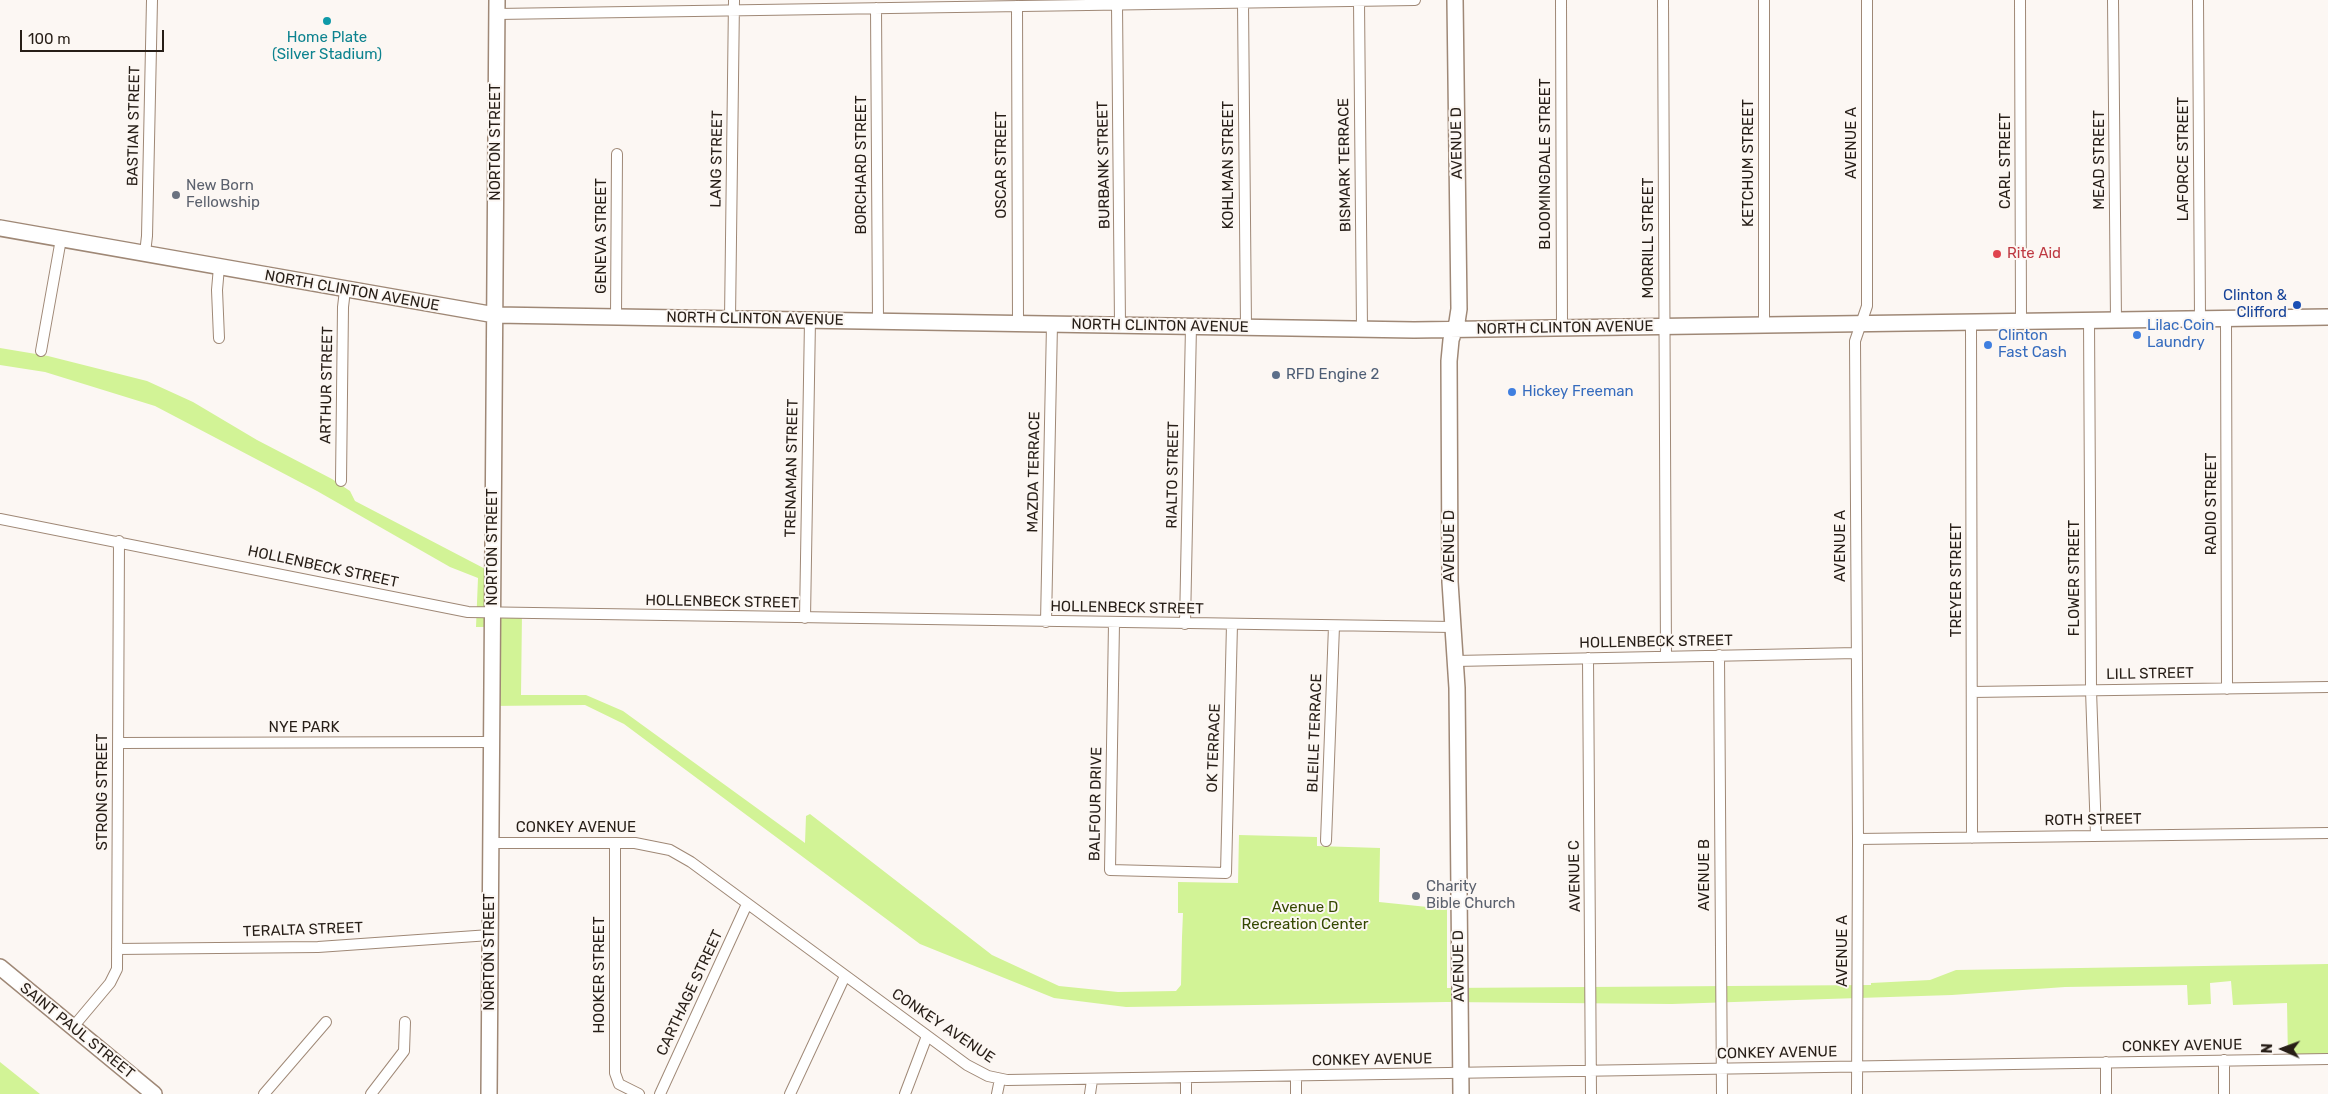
<!DOCTYPE html>
<style>
body{margin:0}
#map{position:relative;width:2328px;height:1094px;overflow:hidden;background:#fcf7f3;font-family:Rubik,sans-serif}
canvas{display:block}
.north{position:absolute;left:2258px;top:1024px;width:50px;height:50px;-webkit-text-stroke:4px #fcf7f3;paint-order:stroke;rotate:272deg;font-size:14px;font-weight:700;line-height:20px;text-align:center;color:#271e17}
.north::after{content:'';display:block;margin:auto;width:18px;height:22px;background:#271e17;clip-path:polygon(50% 0,100% 100%,50% 72%,0 100%)}
.scale{position:absolute;left:20px;top:30px;width:144px;height:22px;box-sizing:border-box;border:2px solid #271e17;border-top:0;padding-left:6px;font-size:15px;line-height:18px;white-space:nowrap;color:#271e17;-webkit-text-stroke:4px #fcf7f3;paint-order:stroke}
</style>
<div id="map">
<canvas width="2328" height="1094"></canvas>
<div class="north">N</div>
<div class="scale">100 m</div>
</div>
<script>
const g = document.querySelector('canvas').getContext('2d');
g.lineJoin = 'round';
function fillPath(path, color) { g.fillStyle = color; g.fill(path, 'evenodd'); }
const shape = rows => new Path2D(rows.map(r => 'M' + r).join(''));
function strokePath(path, color, width, dash) { g.strokeStyle = color; g.lineWidth = width; g.lineCap = dash ? 'butt' : 'round'; g.setLineDash(dash || []); g.stroke(path); }
function label(font, color, halo, rows, align = 'center') {
  g.font = font + ' Rubik,sans-serif'; g.lineWidth = 4; g.setLineDash([]); g.textBaseline = 'middle'; g.strokeStyle = halo; g.fillStyle = color; for (const [text, x, y, turn = 0] of rows) {
    g.save(); g.translate(x, y); g.rotate((+turn || 0) * Math.PI / 180); g.textAlign = isNaN(turn) ? turn : align; if (halo) g.strokeText(text, 0, 0); g.fillText(text, 0, 0); g.restore();
  }
}
const green = shape([
 [0,348,48,356,147,381,193,402,257,440,332,479,350,491,355,501,493,573,492,613,522,613,521,695,586,695,623,711,805,843,806,816,810,814,992,955,1059,986,1118,992,1176,991,1181,985,1182,937,1183,913,1178,913,1178,882,1238,883,1239,835,1317,837,1317,846,1380,848,1379,902,1447,909,1447,988,1871,985,1871,983,1930,980,1956,970,2328,964,2328,1059,2288,1060,2287,1003,2233,1005,2231,981,2210,983,2211,1004,2188,1005,2187,985,2065,987,1952,995,1672,1004,1447,1002,1126,1007,1054,998,920,944,624,724,585,705,491,706,492,627,476,627,478,578,450,567,317,491,155,406,45,372,0,365],
 [0,1062,40,1094,0,1094]
]);
const street = shape([
 [1561,0,1562,328],
 [1663,0,1666,656],
 [1764,0,1764,325],
 [2020,0,2021,321],
 [2113,0,2116,320],
 [2198,0,2200,319],
 [1359,1,1362,329],
 [1243,3,1246,327],
 [1117,5,1120,325],
 [1017,6,1018,324],
 [876,8,878,321],
 [497,14,1415,0],
 [145,253,147,236,152,0],
 [616,317,617,154],
 [730,319,734,0],
 [2226,319,2227,689],
 [2089,320,2091,690,2096,835],
 [1971,322,1972,838],
 [219,338,217,290,219,267],
 [41,351,61,239],
 [341,481,343,307,345,290],
 [0,519,468,612,1452,627],
 [805,618,810,320],
 [1046,622,1052,324],
 [1114,623,1110,870,1226,873,1232,624],
 [1185,624,1191,326],
 [1719,655,1722,1094],
 [1588,658,1591,1094],
 [1455,661,1857,653],
 [1972,692,2328,687],
 [118,743,491,742],
 [1858,839,2328,833],
 [1326,841,1334,626],
 [491,843,635,843,670,850,691,862,967,1065,988,1076,1007,1080,2328,1059],
 [615,843,615,1073,619,1084,639,1094],
 [117,949,318,947,490,935],
 [73,1027,110,983,117,969,119,541],
 [2224,1060,2224,1094],
 [2106,1062,2106,1094],
 [1296,1076,1296,1094],
 [1186,1078,1186,1094],
 [264,1094,326,1022],
 [371,1094,404,1051,405,1022],
 [660,1094,747,904],
 [790,1094,845,976],
 [905,1094,927,1036],
 [997,1094,1000,1079],
 [1090,1094,1092,1080],
 [1857,1094,1858,839,1855,341,1867,306,1867,0]
]);
const secondary = shape([
 [1455,0,1459,309,1457,322,1451,340,1449,361,1450,582,1457,688,1461,1094],
 [0,228,495,315,1414,330,2328,317],
 [0,967,154,1094],
 [489,1094,497,0]
]);
const markers = [
 [327,21,5,"#0f9aa8"],
 [176,195,5,"#6b7280"],
 [1997,254,5,"#e0444e"],
 [2297,305,5,"#1a4fb4"],
 [2137,335,5,"#3f7fe0"],
 [1988,345,5,"#3f7fe0"],
 [1276,375,5,"#5c6f8a"],
 [1512,392,5,"#3f7fe0"],
 [1416,896,5,"#6b7280"]
];
const cultureNames = [
 ["Home Plate",327,38],
 ["(Silver Stadium)",327,55]
];
const streetNames = [
 ["BASTIAN STREET",134,126,-89],
 ["NORTON STREET",496,142,-90],
 ["AVENUE D",1457,143,-91],
 ["AVENUE A",1852,143,-90],
 ["LANG STREET",717,159,-89],
 ["LAFORCE STREET",2184,159,-90],
 ["MEAD STREET",2100,160,-90],
 ["CARL STREET",2006,161,-90],
 ["KETCHUM STREET",1749,163,-90],
 ["BLOOMINGDALE STREET",1546,164,-90],
 ["BORCHARD STREET",862,165,-90],
 ["OSCAR STREET",1002,165,-90],
 ["BURBANK STREET",1104,165,-91],
 ["KOHLMAN STREET",1229,165,-90],
 ["BISMARK TERRACE",1345,165,-91],
 ["GENEVA STREET",602,236,-90],
 ["MORRILL STREET",1649,238,-90],
 ["NORTH CLINTON AVENUE",352,291,10],
 ["NORTH CLINTON AVENUE",755,319,1],
 ["NORTH CLINTON AVENUE",1160,326,1],
 ["NORTH CLINTON AVENUE",1565,328,-1],
 ["ARTHUR STREET",327,385,-89],
 ["TRENAMAN STREET",792,468,-89],
 ["MAZDA TERRACE",1034,472,-89],
 ["RIALTO STREET",1173,475,-89],
 ["RADIO STREET",2212,504,-90],
 ["AVENUE D",1450,546,-90],
 ["AVENUE A",1841,546,-90],
 ["NORTON STREET",493,547,-90],
 ["HOLLENBECK STREET",323,567,12],
 ["FLOWER STREET",2075,578,-90],
 ["TREYER STREET",1957,580,-90],
 ["HOLLENBECK STREET",722,602,1],
 ["HOLLENBECK STREET",1127,608,1],
 ["HOLLENBECK STREET",1656,642,-1],
 ["LILL STREET",2150,674,-1],
 ["NYE PARK",304,728],
 ["BLEILE TERRACE",1315,733,-88],
 ["OK TERRACE",1214,748,-88],
 ["STRONG STREET",103,792,-90],
 ["BALFOUR DRIVE",1096,804,-89],
 ["ROTH STREET",2093,820,-1],
 ["CONKEY AVENUE",576,828],
 ["AVENUE B",1705,875,-90],
 ["AVENUE C",1575,876,-91],
 ["TERALTA STREET",303,930,-2],
 ["AVENUE A",1843,951,-90],
 ["NORTON STREET",490,952,-90],
 ["AVENUE D",1459,966,-91],
 ["HOOKER STREET",600,975,-90],
 ["CARTHAGE STREET",690,993,-65],
 ["CONKEY AVENUE",943,1026,34],
 ["SAINT PAUL STREET",77,1031,39],
 ["CONKEY AVENUE",2182,1046,-1],
 ["CONKEY AVENUE",1777,1053,-1],
 ["CONKEY AVENUE",1372,1060,-1]
];
const worshipNames = [
 ["New Born",186,186],
 ["Fellowship",186,203],
 ["Charity",1426,887],
 ["Bible Church",1426,904]
];
const healthNames = [
 ["Rite Aid",2007,254]
];
const transitNames = [
 ["Clinton &",2287,296],
 ["Clifford",2287,313]
];
const shopNames = [
 ["Lilac Coin",2147,326],
 ["Laundry",2147,343],
 ["Clinton",1998,336],
 ["Fast Cash",1998,353],
 ["Hickey Freeman",1522,392]
];
const serviceNames = [
 ["RFD Engine 2",1286,375]
];
const parkNames = [
 ["Avenue D",1305,908],
 ["Recreation Center",1305,925]
];
fillPath(green, '#d2f396');
strokePath(street, '#9f8876', 12);
strokePath(secondary, '#9f8876', 18);
strokePath(street, '#fff', 10);
strokePath(secondary, '#fff', 15);
for (const [x, y, r, color] of markers) { const dot = new Path2D(); dot.arc(x, y, r, 0, 2 * Math.PI); g.fillStyle = color; g.fill(dot); strokePath(dot, '#fcf7f3', 2); }
label('15px', '#0d838f', '#fcf7f3', cultureNames);
label('15px', '#271e17', '#fcf7f3', streetNames);
label('15px', '#5b616d', '#fcf7f3', worshipNames, 'left');
label('15px', '#be3a42', '#fcf7f3', healthNames, 'left');
label('15px', '#164399', '#fcf7f3', transitNames, 'right');
label('15px', '#366cbe', '#fcf7f3', shopNames, 'left');
label('15px', '#4e5e75', '#fcf7f3', serviceNames, 'left');
label('15px', '#354800', '#fcf7f3', parkNames);
</script>
